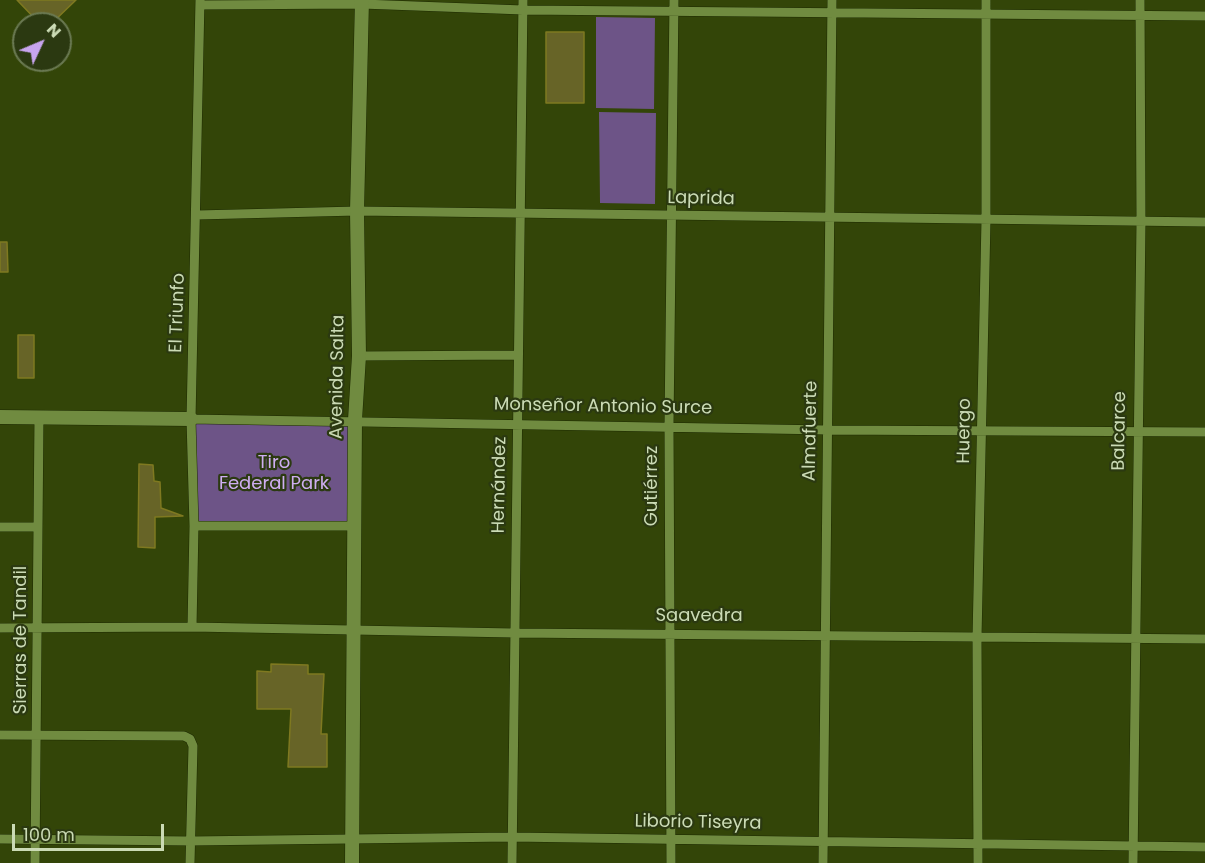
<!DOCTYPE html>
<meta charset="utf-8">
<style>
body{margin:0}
#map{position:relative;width:1205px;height:863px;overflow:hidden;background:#334508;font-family:Poppins,sans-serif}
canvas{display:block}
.north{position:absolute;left:12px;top:12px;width:60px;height:60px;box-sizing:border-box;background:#2b3911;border:2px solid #6b7a53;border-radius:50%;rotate:46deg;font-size:16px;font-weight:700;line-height:24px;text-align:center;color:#cbdbb5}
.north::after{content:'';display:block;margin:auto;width:21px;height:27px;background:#c8a5ef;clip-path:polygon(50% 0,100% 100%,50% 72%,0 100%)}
.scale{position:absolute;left:12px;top:824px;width:152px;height:27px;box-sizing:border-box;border:3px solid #cbdbb5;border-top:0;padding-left:8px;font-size:18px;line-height:21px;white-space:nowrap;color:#cbdbb5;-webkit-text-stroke:4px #2b3911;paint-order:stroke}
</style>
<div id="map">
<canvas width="1205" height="863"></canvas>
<div class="north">N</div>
<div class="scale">100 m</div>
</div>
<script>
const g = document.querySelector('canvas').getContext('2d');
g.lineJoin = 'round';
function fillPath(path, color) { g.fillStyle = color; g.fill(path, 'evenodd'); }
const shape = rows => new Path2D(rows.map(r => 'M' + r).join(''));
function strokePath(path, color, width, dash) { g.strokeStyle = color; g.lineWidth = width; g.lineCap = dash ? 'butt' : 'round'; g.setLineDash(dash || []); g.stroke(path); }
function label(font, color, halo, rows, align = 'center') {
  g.font = font + ' Poppins,sans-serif'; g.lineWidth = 4.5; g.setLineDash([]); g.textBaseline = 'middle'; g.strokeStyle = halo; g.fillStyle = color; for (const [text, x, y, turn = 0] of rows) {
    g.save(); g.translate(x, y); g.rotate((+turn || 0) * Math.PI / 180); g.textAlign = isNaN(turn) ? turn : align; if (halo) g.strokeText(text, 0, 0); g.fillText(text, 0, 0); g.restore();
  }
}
const green = shape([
 [596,17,655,18,654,109,596,108],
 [599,112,656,113,655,204,600,203],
 [191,419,355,420,355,526,194,526]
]);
const building = shape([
 [17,0,76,0,51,24,40,24,17,0],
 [546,32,584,32,584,103,546,103,546,32],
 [0,242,7,242,8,272,0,272,0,242],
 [18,335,34,335,34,378,18,378,18,335],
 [139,464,153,465,154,481,160,482,161,508,183,516,155,517,155,548,138,547,139,464],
 [271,664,308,665,308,674,324,674,321,734,327,734,327,767,288,767,291,709,257,709,257,671,271,672,271,664]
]);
const street = shape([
 [200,5,362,4,523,10,1205,16],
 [197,215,357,211,1205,222],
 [359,356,518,355],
 [191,419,827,430,1205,432],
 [194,526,355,526],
 [0,527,38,527],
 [192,627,194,526,191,419,200,0],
 [0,628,192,627,514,633,1205,639],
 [0,735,184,736,190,739,193,746,190,863],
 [0,839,191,841,511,837,1205,847],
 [35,863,39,417],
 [512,863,523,0],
 [671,863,669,426,674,0],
 [823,863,832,0],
 [978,863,977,638,986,220,986,0],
 [1133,863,1141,222,1140,0]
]);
const secondary = shape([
 [0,417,191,419],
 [352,863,355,420,359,356,357,211,362,0]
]);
const streetNames = [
 ["Laprida",701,199,1],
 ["El Triunfo",178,313,-88],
 ["Avenida Salta",338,377,-89],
 ["Monseñor Antonio Surce",603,407,1],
 ["Almafuerte",811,431,-89],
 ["Huergo",965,431,-89],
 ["Balcarce",1120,431,-89],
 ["Hernández",500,485,-89],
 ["Gutiérrez",652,486,-90],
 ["Saavedra",699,616],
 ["Sierras de Tandil",21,640,-90],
 ["Liborio Tiseyra",698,823,1]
];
const parkNames = [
 ["Tiro",274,463],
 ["Federal Park",274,484]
];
fillPath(green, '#6d5487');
fillPath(building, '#676427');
strokePath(building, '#7f7920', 1.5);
strokePath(street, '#1d2a01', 10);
strokePath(secondary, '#1d2a01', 15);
strokePath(street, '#708b40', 9);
strokePath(secondary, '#708b40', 14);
label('18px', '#cbdbb5', '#2b3911', streetNames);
label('18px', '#ceaef1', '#2b3911', parkNames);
</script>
